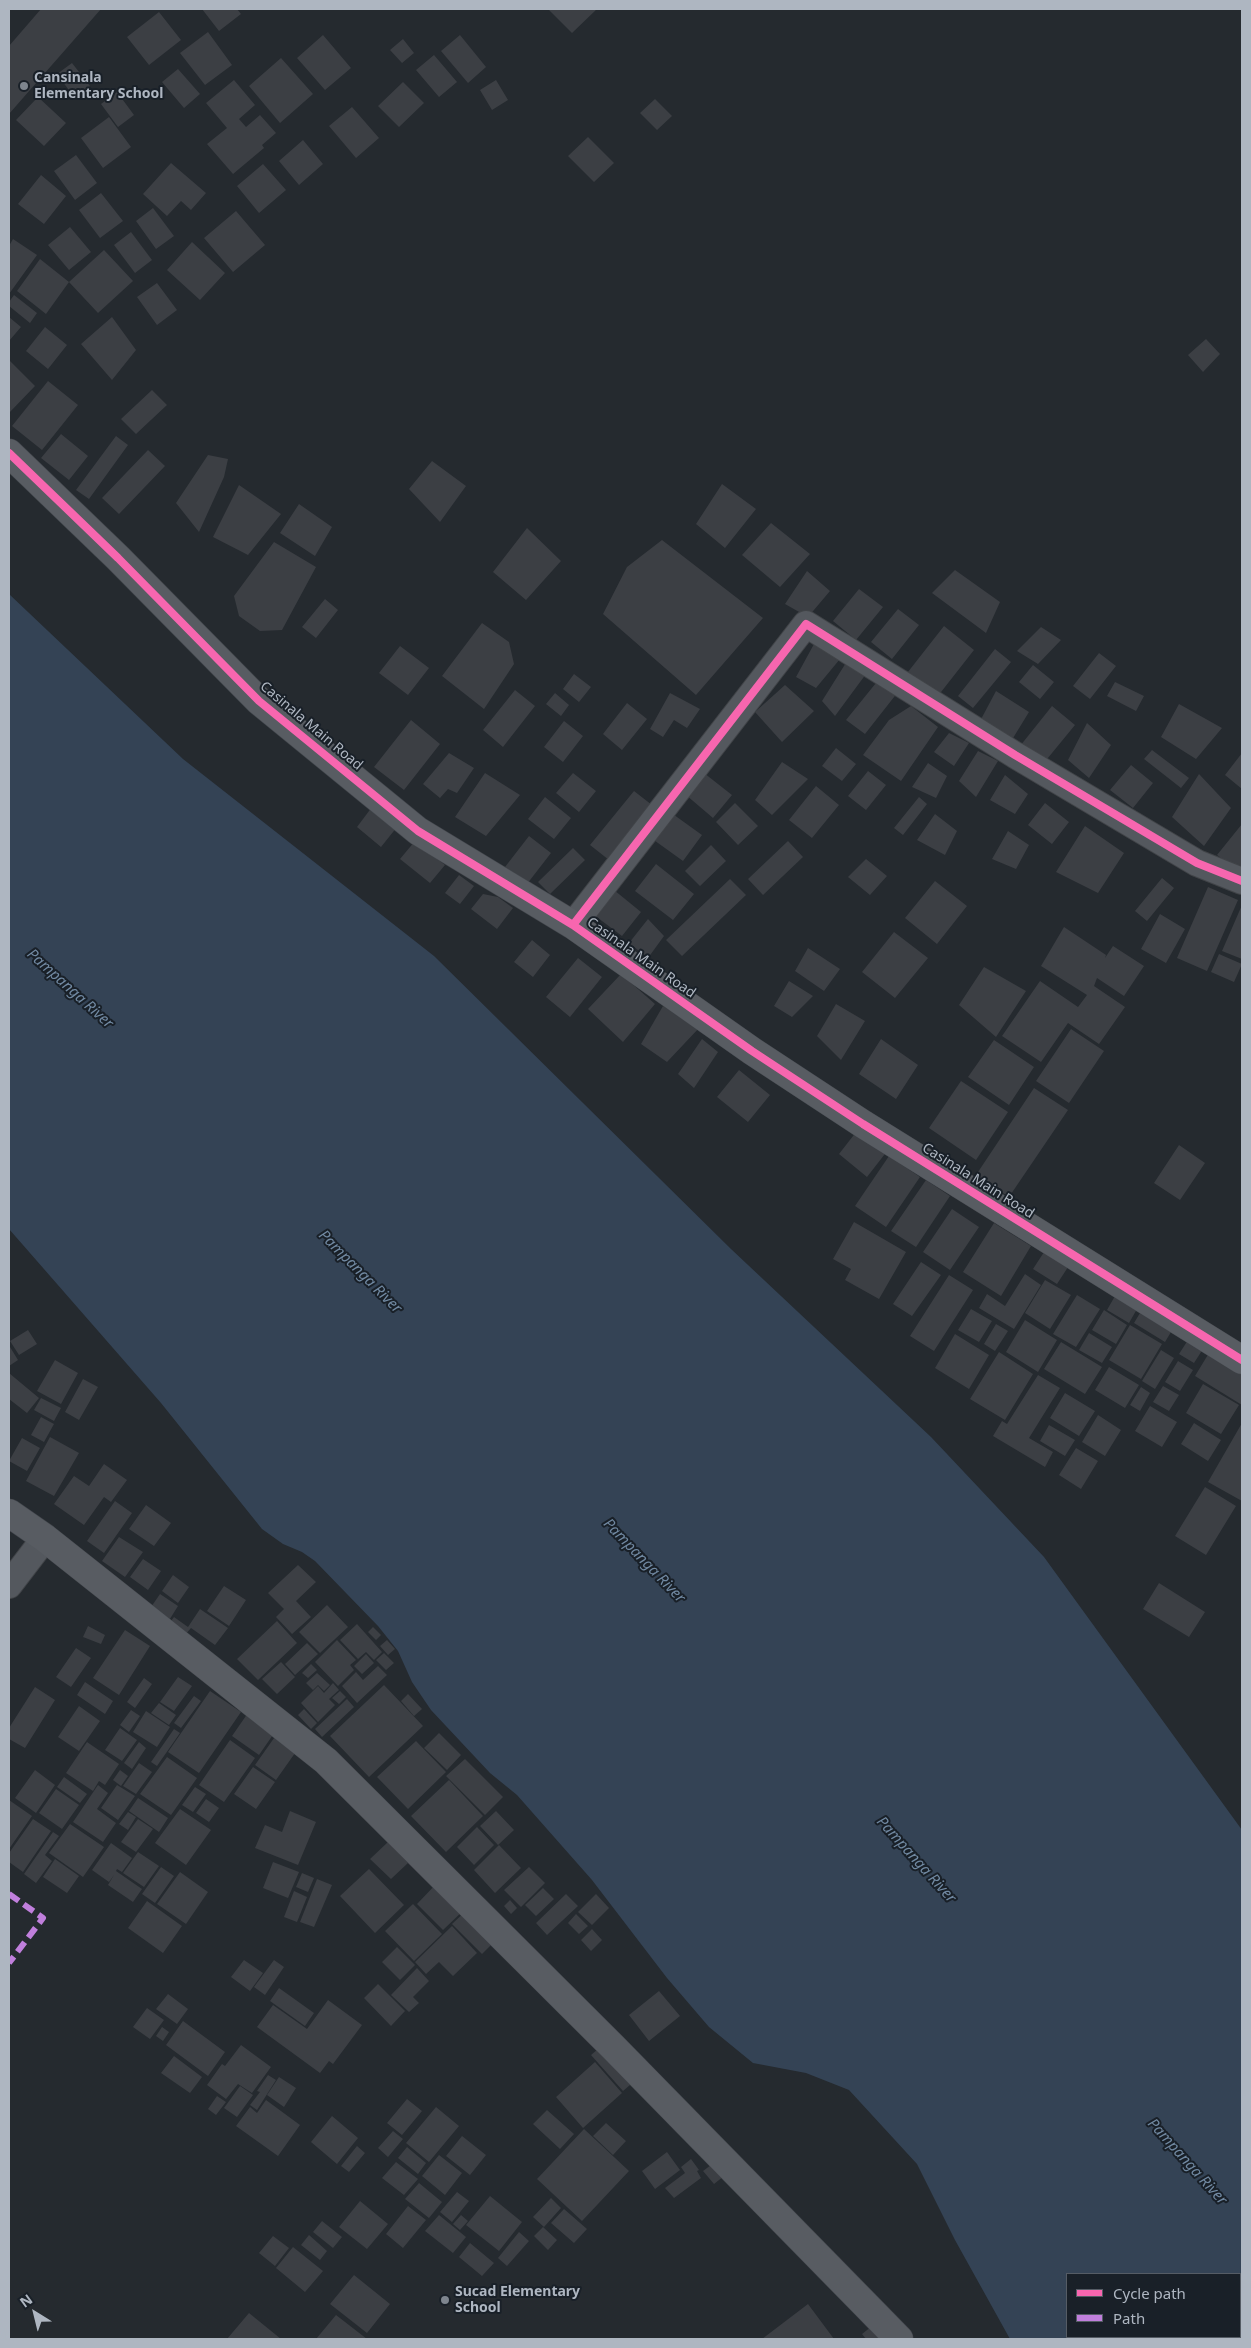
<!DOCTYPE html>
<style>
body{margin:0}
#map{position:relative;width:1251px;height:2348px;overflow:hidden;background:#252a2f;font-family:"Noto Sans",sans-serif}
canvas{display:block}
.frame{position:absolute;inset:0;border:10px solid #aeb6c1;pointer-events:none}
.legend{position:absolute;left:1066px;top:2273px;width:175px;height:65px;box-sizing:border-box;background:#192028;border:1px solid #555c65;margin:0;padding:6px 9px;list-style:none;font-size:15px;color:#aeb6c1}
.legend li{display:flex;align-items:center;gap:10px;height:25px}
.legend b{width:25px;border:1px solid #555c65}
.north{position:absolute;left:10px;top:2288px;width:50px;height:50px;-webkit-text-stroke:4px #192028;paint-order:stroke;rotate:324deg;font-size:14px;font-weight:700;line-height:20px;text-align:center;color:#aeb6c1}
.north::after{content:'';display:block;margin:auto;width:18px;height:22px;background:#aeb6c1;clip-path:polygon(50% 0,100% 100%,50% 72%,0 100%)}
</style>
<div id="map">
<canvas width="1251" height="2348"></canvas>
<div class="frame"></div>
<ul class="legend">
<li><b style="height:6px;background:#f766af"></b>Cycle path</li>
<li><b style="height:6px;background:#c07fdc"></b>Path</li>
</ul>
<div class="north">N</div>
</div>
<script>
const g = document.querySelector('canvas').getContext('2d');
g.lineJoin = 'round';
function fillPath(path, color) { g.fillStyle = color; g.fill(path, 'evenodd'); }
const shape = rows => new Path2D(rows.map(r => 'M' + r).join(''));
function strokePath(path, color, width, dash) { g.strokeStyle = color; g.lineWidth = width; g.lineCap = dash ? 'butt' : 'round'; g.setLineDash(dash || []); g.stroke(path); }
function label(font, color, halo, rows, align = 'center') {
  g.font = font + ' "Noto Sans",sans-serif'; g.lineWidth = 4; g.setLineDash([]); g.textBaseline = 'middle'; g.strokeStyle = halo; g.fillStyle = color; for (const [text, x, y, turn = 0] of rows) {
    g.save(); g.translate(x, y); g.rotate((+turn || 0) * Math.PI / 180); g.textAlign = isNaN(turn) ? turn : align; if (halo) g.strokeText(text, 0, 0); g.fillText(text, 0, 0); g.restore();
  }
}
const water = shape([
 [9,594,183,759,434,956,731,1249,931,1437,1044,1557,1242,1830,1242,2339,1010,2339,955,2240,917,2164,849,2090,806,2073,753,2063,709,2027,667,1978,592,1880,517,1795,490,1773,431,1710,412,1682,398,1651,378,1626,315,1561,302,1552,283,1544,262,1529,161,1403,9,1229],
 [1067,2274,1240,2274,1240,2337,1067,2337]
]);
const building = shape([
 [41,9,101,9,9,114,9,46],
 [202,9,237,9,241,14,219,31],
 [548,9,597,9,572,33],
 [159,12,181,40,149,65,127,37],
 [208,32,232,65,205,85,180,53],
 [323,35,351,68,325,90,297,58],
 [460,35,486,67,468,83,441,51],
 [403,39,414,53,402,63,390,50],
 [434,55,457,82,439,97,416,70],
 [281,58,313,94,280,123,249,86],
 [72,63,90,86,74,97,57,74],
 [178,69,200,94,184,108,162,82],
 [234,80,255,105,239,119,246,127,260,115,276,133,262,145,264,148,233,174,207,144,227,128,206,103],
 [496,80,508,100,492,110,480,90],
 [403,82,424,103,399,127,378,106],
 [117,92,134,115,118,127,101,104],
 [38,97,66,123,44,146,16,120],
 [655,99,672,116,657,130,640,113],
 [352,107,379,138,356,158,329,126],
 [109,117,131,147,103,168,81,138],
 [588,137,614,163,594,182,568,156],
 [303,140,323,164,299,185,279,161],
 [76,155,97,183,75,200,54,171],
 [171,163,206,193,191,210,181,201,167,216,143,194],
 [263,164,286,190,259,213,237,186],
 [41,175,66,196,44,224,18,204],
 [101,193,123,221,100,238,79,210],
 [153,208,174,236,156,249,136,221],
 [236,211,265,245,233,272,204,238],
 [70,227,91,252,69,270,48,245],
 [131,232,152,260,135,273,114,245],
 [13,239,37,255,9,294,9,246],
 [192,242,225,273,200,300,167,270],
 [104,250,133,281,98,313,69,282],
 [40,259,69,282,46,314,17,291],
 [157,283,177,310,157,325,137,297],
 [14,295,37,313,30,323,9,306,9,302],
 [9,317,21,327,9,341],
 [112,317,136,350,112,380,81,344],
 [45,327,67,345,48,369,26,351],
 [1206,339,1220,354,1203,372,1188,355],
 [9,360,35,386,9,413],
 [48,381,78,405,42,450,12,426],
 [152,390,167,405,136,434,121,419],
 [61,434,88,456,69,480,41,458],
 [116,436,128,445,89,499,76,490],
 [148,450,165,466,119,514,102,498],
 [208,455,228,459,224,477,199,532,176,503],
 [432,461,466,486,440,522,409,489],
 [722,484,756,509,725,548,696,524],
 [239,485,281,514,248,555,213,537],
 [299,504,332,527,315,556,280,533],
 [771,523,810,554,780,587,742,555],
 [527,528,561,561,526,600,493,572],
 [662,540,763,618,696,695,603,614,627,567],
 [274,542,316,567,282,630,260,631,239,616,234,596],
 [955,570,1000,602,986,633,932,593],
 [807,571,830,591,808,617,785,604],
 [859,589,883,607,856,640,833,621],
 [325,599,338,610,316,638,302,627],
 [898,609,919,625,892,659,871,642],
 [482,623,509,642,514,664,484,709,442,676],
 [944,626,974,650,934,701,904,677],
 [1041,627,1061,640,1038,664,1017,651],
 [814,644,840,659,816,688,796,677],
 [400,646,429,668,408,695,379,673],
 [995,649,1011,662,973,708,958,696],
 [1099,653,1116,666,1090,699,1073,686],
 [849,658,866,674,835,716,822,701],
 [1033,665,1054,682,1040,699,1019,682],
 [574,674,591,687,579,702,563,689],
 [880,678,898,692,865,734,846,720],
 [1115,682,1144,696,1136,711,1107,696],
 [785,685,814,711,782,742,755,712],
 [515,690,535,706,503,747,483,730],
 [996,691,1029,712,1010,743,979,723],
 [555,693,569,705,561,716,546,704],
 [670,693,700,709,687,728,674,720,663,737,650,729],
 [627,703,647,719,622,750,603,734],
 [1179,704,1222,728,1196,759,1161,737],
 [911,706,938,727,901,781,863,755,889,720],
 [1052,706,1075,725,1043,764,1020,746],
 [411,720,440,744,404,790,374,767],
 [564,721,583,736,563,762,544,747],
 [1087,723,1111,745,1089,778,1068,760],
 [949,733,969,743,954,766,934,752],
 [836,748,856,764,842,781,822,766],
 [1152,750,1189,778,1181,788,1144,759],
 [978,751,998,761,976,797,959,781],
 [449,753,474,768,457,793,448,789,440,798,423,784],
 [1242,753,1242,789,1225,775],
 [782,762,808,779,772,815,755,800],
 [928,763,947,776,936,798,912,787],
 [1131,765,1153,783,1133,808,1110,790],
 [868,771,886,785,866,810,848,796],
 [485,773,520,795,486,836,455,817],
 [573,773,596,791,579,812,556,793],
 [704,773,732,795,713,818,686,795],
 [1199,774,1231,808,1204,846,1172,817],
 [1005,775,1028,794,1015,814,990,800],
 [816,786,839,805,812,838,789,820],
 [634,791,652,805,609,860,590,845],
 [545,797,571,818,554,839,528,819],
 [919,797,927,804,903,835,894,828],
 [735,803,758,826,738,845,716,822],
 [1045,803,1069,822,1052,844,1028,825],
 [372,807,397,827,381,847,357,827],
 [670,812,702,835,683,861,651,838],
 [935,814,957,831,945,855,917,840],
 [1242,824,1242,864,1237,870,1217,855],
 [1085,826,1124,853,1098,893,1056,872],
 [1008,831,1029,845,1016,869,992,859],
 [529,836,551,853,527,884,505,867],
 [415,841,445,865,430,883,400,859],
 [788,841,803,857,763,895,748,879],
 [711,845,726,861,700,886,685,871],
 [573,848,585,860,550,894,538,882],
 [866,859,887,876,870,895,848,877],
 [656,864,694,894,673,920,635,891],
 [459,875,474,886,460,904,445,893],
 [1162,878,1174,888,1147,921,1135,911],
 [730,879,746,895,682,956,666,940],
 [935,881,967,906,937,944,905,918],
 [1208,887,1238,900,1207,971,1177,958],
 [614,890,641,912,622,936,594,915],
 [483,894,498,897,513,908,497,929,471,909],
 [1242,905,1242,959,1222,951],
 [1160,914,1185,929,1166,963,1141,949],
 [648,919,664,936,648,958,629,943],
 [1064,927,1106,955,1105,958,1113,946,1144,966,1124,996,1097,978,1094,986,1125,1007,1099,1044,1068,1023,1041,1062,1002,1036,1040,981,1078,1007,1087,995,1041,966],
 [894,932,928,958,895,998,862,972],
 [532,940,550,955,533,977,514,962],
 [808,948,840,969,824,991,795,971],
 [1219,954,1242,964,1234,982,1211,972],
 [578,958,602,977,570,1017,546,997],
 [984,967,1026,991,996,1037,959,1005],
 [621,974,655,1004,623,1042,588,1009],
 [789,981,813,996,792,1017,774,1006],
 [836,1004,865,1021,841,1060,817,1036],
 [663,1006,700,1027,667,1062,641,1044],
 [1071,1029,1104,1051,1069,1103,1036,1081],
 [702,1039,718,1052,694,1088,678,1074],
 [881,1039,918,1065,896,1099,859,1074],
 [994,1040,1034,1067,1009,1105,968,1077],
 [739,1070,770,1095,748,1122,717,1097],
 [961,1081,1008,1112,976,1160,929,1128],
 [1034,1088,1068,1110,1009,1197,976,1175],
 [860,1127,888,1150,867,1177,839,1154],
 [1179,1145,1205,1163,1180,1200,1154,1183],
 [889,1156,920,1177,886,1227,855,1206],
 [926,1180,950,1196,916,1247,891,1231],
 [952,1209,979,1227,950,1270,923,1252],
 [854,1222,906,1252,879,1299,845,1280,851,1269,833,1259],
 [994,1223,1031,1246,1001,1296,963,1272],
 [1046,1249,1070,1264,1057,1284,1033,1269],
 [921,1262,941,1275,912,1316,893,1304],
 [1025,1274,1041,1285,1014,1329,979,1308,987,1294,1005,1306],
 [949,1275,973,1290,934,1351,910,1336],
 [1045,1280,1071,1295,1050,1329,1025,1313],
 [1077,1295,1100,1309,1076,1347,1053,1334],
 [1115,1296,1137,1309,1129,1323,1107,1310],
 [1143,1308,1174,1327,1165,1342,1134,1323],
 [971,1309,992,1321,979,1342,958,1330],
 [1104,1310,1127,1325,1116,1344,1092,1330],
 [1025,1320,1057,1340,1038,1372,1006,1352],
 [996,1324,1008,1331,995,1351,984,1344],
 [1130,1325,1162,1344,1141,1379,1109,1360],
 [28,1330,37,1344,19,1355,10,1341],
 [1089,1333,1112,1347,1102,1363,1079,1350],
 [955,1334,989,1355,969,1389,935,1368],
 [1188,1340,1203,1349,1194,1363,1179,1354],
 [1061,1342,1102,1367,1085,1394,1044,1369],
 [10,1347,18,1360,9,1366,9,1348],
 [1161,1350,1174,1358,1155,1389,1142,1381],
 [999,1352,1033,1374,1005,1420,970,1399],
 [1209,1353,1242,1373,1242,1405,1195,1376],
 [55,1360,78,1373,61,1404,37,1391],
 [1178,1361,1193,1370,1180,1391,1165,1382],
 [1109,1367,1139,1385,1125,1408,1095,1390],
 [9,1373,39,1398,27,1413,9,1399],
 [1038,1375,1060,1388,1029,1438,1053,1452,1045,1467,993,1436,1002,1421,1007,1424],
 [83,1379,98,1387,79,1420,65,1412],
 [1203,1384,1239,1405,1221,1434,1186,1413],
 [1163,1386,1179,1395,1169,1411,1153,1402],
 [1141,1387,1150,1393,1140,1411,1130,1405],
 [1065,1393,1095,1411,1079,1436,1050,1418],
 [41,1398,61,1408,54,1421,34,1410],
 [1150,1406,1177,1422,1162,1447,1135,1431],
 [1098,1415,1121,1430,1105,1456,1082,1442],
 [41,1417,54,1424,44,1442,31,1435],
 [1194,1423,1221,1440,1208,1461,1181,1444],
 [1242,1423,1242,1501,1208,1482],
 [1049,1425,1075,1440,1065,1456,1040,1441],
 [50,1437,79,1453,54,1496,26,1481],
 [22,1438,40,1448,27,1471,9,1461],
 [1076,1448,1098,1461,1081,1489,1059,1475],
 [104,1464,127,1480,111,1502,104,1497,84,1525,54,1504,74,1476,89,1486],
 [1205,1487,1236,1506,1206,1555,1175,1536],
 [115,1501,132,1513,104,1553,87,1541],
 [146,1505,171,1523,154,1546,129,1529],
 [119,1537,143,1552,125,1577,102,1561],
 [143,1559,161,1571,148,1590,130,1577],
 [298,1565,316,1582,296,1601,311,1617,292,1634,276,1617,284,1609,268,1593],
 [173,1575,189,1587,178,1603,162,1591],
 [1159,1583,1205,1612,1189,1637,1143,1609],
 [224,1586,246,1600,229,1626,207,1611],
 [160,1594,178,1606,168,1622,149,1610],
 [327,1605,348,1627,320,1653,299,1632],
 [200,1609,228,1628,215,1645,191,1628,184,1636,168,1625,174,1617,188,1627],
 [277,1621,297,1643,258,1680,237,1659],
 [357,1624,382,1652,374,1660,366,1652,358,1659,340,1640],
 [88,1626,105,1635,101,1644,83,1637],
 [373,1627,381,1635,376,1640,368,1632],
 [125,1630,150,1646,119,1695,93,1678],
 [337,1640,356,1660,350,1665,354,1670,338,1686,315,1662],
 [387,1640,395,1649,388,1655,380,1646],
 [307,1643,318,1654,295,1675,285,1664],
 [76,1648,91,1658,71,1687,56,1677],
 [384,1653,394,1663,386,1670,376,1660],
 [366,1654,374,1663,362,1674,354,1666],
 [281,1662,295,1677,277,1694,262,1679],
 [311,1664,317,1670,308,1678,302,1673],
 [378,1666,387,1675,357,1703,342,1686,356,1672,363,1680],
 [317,1673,330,1685,324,1691,318,1685,313,1690,306,1683],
 [178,1677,192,1686,174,1711,160,1702],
 [144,1678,152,1684,135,1708,127,1702],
 [85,1682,113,1701,105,1714,77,1695],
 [333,1683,339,1690,329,1699,335,1705,318,1722,301,1703,318,1686,324,1693],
 [384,1685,423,1726,369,1777,330,1736],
 [35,1687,55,1700,25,1748,9,1739,9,1728],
 [210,1691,241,1712,199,1773,168,1752],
 [340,1691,346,1697,339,1704,332,1698],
 [408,1694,422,1709,414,1716,401,1701],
 [194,1696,201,1701,181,1728,174,1723],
 [347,1699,354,1707,322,1737,315,1729],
 [159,1703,176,1715,169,1725,151,1713],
 [79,1706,100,1721,79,1751,58,1737],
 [304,1709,317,1723,311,1729,298,1715],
 [131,1710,140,1716,129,1732,120,1725],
 [250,1710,277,1729,259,1755,232,1736],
 [146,1711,170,1727,157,1747,133,1732],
 [120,1728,137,1740,122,1761,105,1750],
 [174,1729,180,1733,157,1766,151,1762],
 [279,1731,300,1746,276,1780,255,1765],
 [439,1733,461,1755,447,1770,424,1748],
 [230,1740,255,1758,224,1802,199,1785],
 [416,1741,446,1772,408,1809,377,1777],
 [87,1742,119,1764,105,1785,99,1781,93,1791,66,1773],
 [139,1742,146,1748,132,1769,124,1763],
 [167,1757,197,1778,171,1815,140,1794],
 [465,1759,503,1797,485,1815,446,1776],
 [139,1763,152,1772,136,1794,123,1786],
 [253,1767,275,1782,256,1809,234,1794],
 [35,1770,55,1785,36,1813,15,1798],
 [120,1770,128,1776,121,1786,113,1780],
 [64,1777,87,1794,80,1803,57,1787],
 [449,1780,483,1816,446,1852,411,1816],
 [98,1785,108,1793,97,1809,116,1823,103,1842,73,1822],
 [117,1785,135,1796,118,1820,101,1808],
 [195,1787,206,1794,193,1812,182,1805],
 [56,1789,79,1805,62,1829,39,1813],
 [138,1798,168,1818,159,1832,129,1811],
 [206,1799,219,1808,209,1822,196,1813],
 [9,1800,32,1816,9,1849],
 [180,1809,211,1830,186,1865,155,1843],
 [290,1811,316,1822,298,1865,255,1848,265,1825,282,1832],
 [496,1811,514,1830,498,1845,480,1826],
 [128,1812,136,1817,128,1830,119,1824],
 [33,1819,51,1831,23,1872,9,1862,9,1853],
 [138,1819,153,1829,136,1852,121,1842],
 [70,1824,104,1847,83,1877,49,1853],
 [477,1827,494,1845,474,1865,457,1847],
 [53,1832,59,1836,45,1855,52,1861,36,1883,24,1874],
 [388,1842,408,1863,391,1879,370,1859],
 [111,1843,132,1858,122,1872,117,1869,116,1871,142,1889,133,1902,108,1885,114,1875,109,1882,92,1870],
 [499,1845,521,1868,495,1893,474,1870],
 [138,1852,159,1866,144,1887,123,1873],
 [55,1859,79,1876,67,1893,43,1877],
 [273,1862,299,1872,288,1898,263,1888],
 [161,1867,174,1876,155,1903,142,1894],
 [529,1867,545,1883,521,1907,504,1890],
 [369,1869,404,1905,375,1933,340,1896],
 [180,1872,208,1892,186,1924,157,1904],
 [302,1873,314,1878,308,1892,296,1887],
 [317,1879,332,1885,314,1927,300,1922],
 [438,1882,465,1909,443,1930,417,1904],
 [543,1888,554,1899,536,1916,525,1905],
 [294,1891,307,1897,297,1922,284,1917],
 [566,1894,578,1906,547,1935,536,1923],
 [596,1894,609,1908,592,1925,578,1912],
 [510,1900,517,1908,511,1914,504,1906],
 [147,1901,182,1926,163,1953,128,1928],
 [413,1904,442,1934,414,1961,385,1931],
 [469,1908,498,1938,482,1954,452,1924],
 [576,1914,588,1926,579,1934,568,1923],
 [452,1926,477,1953,453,1976,439,1962,426,1974,415,1962],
 [592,1929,602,1940,591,1951,581,1940],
 [397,1947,415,1965,400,1980,382,1962],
 [244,1960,263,1973,250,1991,231,1977],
 [274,1960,284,1967,265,1995,254,1987],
 [417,1968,429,1981,413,1997,419,2003,409,2012,391,1995],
 [378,1984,405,2011,391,2026,364,1998],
 [279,1988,314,2013,305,2026,270,2001],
 [659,1991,680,2016,649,2041,629,2015],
 [168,1994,188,2009,177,2024,156,2009],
 [328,2000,362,2025,333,2064,329,2061,320,2073,257,2027,273,2005,307,2029],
 [147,2008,164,2020,150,2039,133,2027],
 [183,2021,225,2052,208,2076,166,2045],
 [162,2027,169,2032,163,2041,156,2036],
 [605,2043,637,2079,623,2091,591,2055],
 [241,2045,271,2067,252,2093,238,2084,226,2099,207,2085,222,2064,225,2066],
 [174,2056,202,2077,190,2093,161,2073],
 [595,2062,622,2093,583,2128,556,2097],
 [268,2075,276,2080,257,2110,250,2105,260,2092,257,2091],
 [279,2077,296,2088,284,2107,267,2095],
 [240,2086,253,2095,237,2117,224,2108],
 [217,2096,226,2102,216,2115,208,2109],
 [407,2099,422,2111,402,2135,387,2123],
 [266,2100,300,2125,278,2156,236,2126,250,2107,257,2113],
 [436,2107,459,2126,429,2162,406,2143],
 [547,2110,574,2134,560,2149,533,2124],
 [332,2116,358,2138,337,2164,311,2142],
 [606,2123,626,2141,613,2155,593,2136],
 [584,2129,629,2171,582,2221,537,2179],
 [393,2131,403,2139,388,2157,378,2148],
 [462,2136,486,2155,470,2175,446,2156],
 [357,2146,365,2153,349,2172,341,2166],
 [407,2147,426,2163,418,2174,398,2158],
 [667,2152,680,2170,655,2189,642,2171],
 [439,2155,462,2173,445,2195,422,2176],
 [691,2159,699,2170,697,2171,701,2178,674,2198,665,2188,685,2173,681,2167],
 [719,2159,729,2172,714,2184,703,2171],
 [396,2162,418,2179,404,2195,382,2178],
 [419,2183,442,2202,429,2218,405,2199],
 [457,2192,469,2201,452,2222,440,2212],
 [490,2196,522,2222,499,2251,466,2225],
 [551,2198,561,2208,544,2227,533,2217],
 [360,2201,388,2224,367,2249,339,2227],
 [408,2206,426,2220,403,2248,386,2234],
 [564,2209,587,2229,574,2243,551,2223],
 [439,2215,466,2237,453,2253,425,2231],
 [461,2215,468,2221,460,2230,453,2224],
 [322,2221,342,2237,333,2248,313,2232],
 [543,2227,557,2240,548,2250,534,2236],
 [519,2232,529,2241,507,2266,498,2258],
 [309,2235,327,2251,320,2260,301,2245],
 [273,2236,289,2248,275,2266,259,2253],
 [470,2243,494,2263,482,2276,459,2257],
 [293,2247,323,2271,305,2292,276,2268],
 [354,2275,390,2304,367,2333,330,2304],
 [808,2304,834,2339,762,2339],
 [249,2313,281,2339,227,2339],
 [336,2315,367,2339,316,2339],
 [877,2322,890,2339,866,2339,862,2334]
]);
const street = shape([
 [573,925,806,624,1015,755,1197,863,1242,881],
 [9,1585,45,1538]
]);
const secondary = shape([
 [9,453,118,558,259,701,418,831,573,925,752,1051,863,1124,1242,1360],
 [9,1513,45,1538,326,1761,613,2047,899,2339]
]);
const quiet = shape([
 [9,1894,43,1918,9,1963]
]);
const cycleway = shape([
 [9,453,118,558,259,701,418,831,573,925,752,1051,863,1124,1242,1360],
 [573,925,806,624,1015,755,1197,863,1242,881]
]);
const markers = [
 [24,86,5,"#7e858e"],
 [445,2300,5,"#7e858e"]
];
const poiNames = [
 ["Cansinala",34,78],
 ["Elementary School",34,94],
 ["Sucad Elementary",455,2292],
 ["School",455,2308]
];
const streetNames = [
 ["Casinala Main Road",311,726,40],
 ["Casinala Main Road",641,958,35],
 ["Casinala Main Road",978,1181,32]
];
const waterNames = [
 ["Pampanga River",70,989,42],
 ["Pampanga River",360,1272,45],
 ["Pampanga River",644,1561,46],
 ["Pampanga River",916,1860,48],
 ["Pampanga River",1187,2162,48]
];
fillPath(water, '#344355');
fillPath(building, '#3c3f44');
strokePath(street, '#414448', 28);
strokePath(secondary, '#42464c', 29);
strokePath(street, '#54585e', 26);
strokePath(secondary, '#585c62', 28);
strokePath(quiet, '#c07fdc', 6, [12, 6]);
strokePath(cycleway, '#f766af', 8);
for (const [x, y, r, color] of markers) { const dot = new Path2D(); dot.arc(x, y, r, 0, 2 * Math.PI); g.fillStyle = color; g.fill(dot); strokePath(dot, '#192028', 2); }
label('bold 14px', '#aeb6c1', '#192028', poiNames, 'left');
label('14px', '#aeb6c1', '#192028', streetNames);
label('italic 15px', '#7189a2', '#192028', waterNames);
</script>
